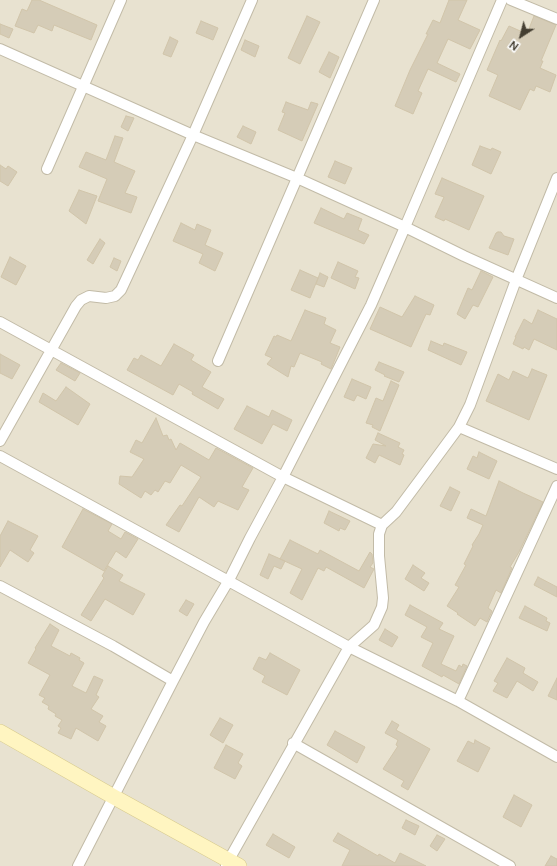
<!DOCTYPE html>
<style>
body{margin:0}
#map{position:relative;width:557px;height:866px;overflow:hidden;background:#f3efe3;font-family:"DM Sans",sans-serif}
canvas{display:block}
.north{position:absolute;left:501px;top:16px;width:40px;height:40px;-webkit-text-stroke:3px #fff;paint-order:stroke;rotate:216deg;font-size:11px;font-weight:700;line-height:16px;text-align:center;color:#453f32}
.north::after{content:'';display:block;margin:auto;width:14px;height:18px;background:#453f32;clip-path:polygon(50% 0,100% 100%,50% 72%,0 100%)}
</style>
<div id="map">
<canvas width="557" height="866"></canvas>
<div class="north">N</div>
</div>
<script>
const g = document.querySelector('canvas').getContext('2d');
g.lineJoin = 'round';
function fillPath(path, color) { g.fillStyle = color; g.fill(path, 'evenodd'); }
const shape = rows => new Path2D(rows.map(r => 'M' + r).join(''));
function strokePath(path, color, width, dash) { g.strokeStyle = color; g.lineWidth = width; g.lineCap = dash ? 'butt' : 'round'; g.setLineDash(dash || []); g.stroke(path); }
const residential = shape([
 [0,0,557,0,557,866,0,866]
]);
const building = shape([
 [32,0,39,0,97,25,91,40,54,25,52,31,38,25,34,33,15,26,22,9,27,11,32,0],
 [449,0,467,0,458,20,480,30,470,49,448,39,437,63,460,74,456,82,428,69,418,91,422,93,413,114,395,106,410,70,428,34,426,34,433,20,440,23,449,0],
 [307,16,320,22,300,64,288,58,307,16],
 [534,16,556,25,541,61,543,61,540,68,556,75,550,92,536,86,534,91,530,89,520,110,489,96,498,75,487,70,500,40,501,41,509,26,527,34,534,16],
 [201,21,218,28,213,40,196,33,201,21],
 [0,24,13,29,9,38,0,34,0,24],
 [170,37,178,41,171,57,163,54,170,37],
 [245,40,259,46,255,57,241,50,245,40],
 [329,52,339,57,330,78,319,72,329,52],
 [286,102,308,110,311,102,318,104,302,141,278,130,285,113,282,112,286,102],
 [126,116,134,118,128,131,121,127,126,116],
 [243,126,256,132,251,144,237,137,243,126],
 [115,136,123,138,114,162,135,171,125,193,137,197,131,213,98,201,107,179,79,167,86,152,106,160,115,136],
 [480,146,491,150,492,148,501,152,491,174,472,165,480,146],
 [335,161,352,168,345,184,328,177,335,161],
 [0,165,6,169,8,166,17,172,8,186,0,181,0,165],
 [442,178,484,196,469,230,445,219,444,221,435,217,444,197,435,194,442,178],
 [79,190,97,196,86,224,69,211,79,190],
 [321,208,344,219,347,213,362,219,358,230,369,235,364,244,314,223,321,208],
 [181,223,195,230,197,224,211,230,205,245,223,253,215,271,199,263,203,254,173,241,181,223],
 [498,232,501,232,504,236,514,239,508,255,489,248,496,233,498,232],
 [100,239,105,243,93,264,87,260,100,239],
 [10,257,26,266,16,285,1,277,10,257],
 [114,258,121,261,117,271,110,267,114,258],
 [338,262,358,271,355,277,359,278,355,289,331,278,338,262],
 [300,270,318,278,310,298,291,290,300,270],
 [481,271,493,277,478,307,473,305,465,319,457,314,468,288,472,290,481,271],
 [320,273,328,277,324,287,316,284,320,273],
 [415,296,434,305,430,315,426,314,411,347,370,329,380,307,402,317,415,296],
 [305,310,326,318,324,324,336,330,330,343,340,347,331,369,321,364,322,362,300,353,294,367,291,366,288,377,267,364,272,358,265,355,274,336,276,337,277,335,291,341,305,310],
 [538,310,557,319,557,350,534,339,529,350,524,347,523,349,513,344,516,337,515,337,524,319,532,324,538,310],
 [431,341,443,346,444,343,467,352,461,365,428,350,431,341],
 [174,344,194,355,191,360,211,372,202,387,224,399,218,409,192,394,193,392,179,384,173,395,127,370,134,358,138,360,141,355,161,366,174,344],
 [0,354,20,365,12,379,0,373,0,354],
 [379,362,404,372,399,382,384,376,385,375,375,370,379,362],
 [61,363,80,373,75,381,56,370,61,363],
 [532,369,547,375,529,420,486,401,498,374,509,380,513,371,528,378,532,369],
 [352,379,371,387,366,399,357,395,354,401,344,397,352,379],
 [391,381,399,385,380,431,372,427,373,425,366,423,376,398,383,401,391,381],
 [66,387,90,404,78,425,39,402,43,393,56,401,66,387],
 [247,406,269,417,272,410,292,420,287,431,273,424,262,444,234,429,247,406],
 [156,418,163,436,167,435,169,440,171,439,176,450,180,443,209,460,216,448,253,468,242,487,249,490,238,510,218,501,214,507,199,497,179,532,166,525,180,505,182,506,201,477,181,465,170,483,165,481,158,492,155,490,151,495,145,491,141,498,119,484,120,476,132,477,144,459,130,452,136,440,142,443,156,418],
 [378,433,400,443,398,447,404,450,402,454,404,455,400,465,379,455,375,463,366,458,373,444,386,446,375,440,378,433],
 [479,452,497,461,489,479,467,469,473,456,477,458,479,452],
 [499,481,523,493,543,502,519,552,510,567,512,568,501,593,496,590,488,608,492,611,487,622,480,618,475,626,457,614,458,613,447,606,459,587,455,585,466,565,464,564,473,546,472,545,479,534,483,525,467,518,471,509,486,516,499,481],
 [450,487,460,492,451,511,440,506,450,487],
 [83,509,112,524,108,531,121,539,125,532,138,539,126,558,116,551,104,571,62,547,83,509],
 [329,511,350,521,345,530,340,528,339,531,324,523,329,511],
 [8,521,38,536,30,550,34,553,28,562,10,550,0,567,0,536,8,521],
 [290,540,318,554,320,550,359,571,370,552,372,554,373,563,370,567,374,569,364,588,326,567,324,571,318,568,302,600,290,593,302,569,280,559,290,540],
 [269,554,285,561,281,569,274,566,268,579,260,575,269,554],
 [413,565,425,573,421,578,429,583,424,591,405,579,413,565],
 [108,566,123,575,119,581,145,594,133,615,105,599,91,621,81,615,104,578,102,576,108,566],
 [538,577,557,587,557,597,534,585,538,577],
 [186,600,194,604,187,616,179,611,186,600],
 [410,605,443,623,439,629,454,636,441,664,456,671,459,665,462,667,463,664,467,666,459,684,443,675,442,677,422,666,433,643,421,637,427,627,405,615,410,605],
 [525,606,547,618,546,621,550,623,547,631,519,618,525,606],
 [50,624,59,630,51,646,70,656,71,653,80,658,79,660,84,663,72,686,86,693,94,676,103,680,96,695,99,697,91,709,103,716,99,722,106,726,98,741,76,728,71,739,58,733,61,728,58,726,62,720,55,716,56,714,48,709,49,706,42,702,45,698,39,695,50,675,28,663,36,649,35,648,50,624],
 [385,629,398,637,392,647,379,640,385,629],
 [270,653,300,670,287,695,262,682,265,676,253,669,259,657,266,660,270,653],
 [507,658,525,668,523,673,538,682,533,691,517,681,507,698,493,691,498,683,494,681,507,658],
 [557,678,557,700,548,696,557,678],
 [220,718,233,725,223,743,210,735,220,718],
 [392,721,399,725,396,730,430,749,408,790,401,786,404,781,383,769,398,746,396,745,398,740,385,733,392,721],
 [335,731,365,747,357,763,327,745,335,731],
 [475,740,490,748,478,772,457,761,468,741,474,744,475,740],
 [226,745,243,754,238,763,242,766,235,779,214,768,226,745],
 [514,795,532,805,521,827,503,817,514,795],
 [406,820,419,826,415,835,402,828,406,820],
 [338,833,378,856,379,854,395,863,400,853,426,866,342,866,350,850,333,841,338,833],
 [273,834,295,847,289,858,266,845,273,834],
 [437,835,445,839,437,851,430,846,437,835],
 [551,856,557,859,557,866,545,866,551,856]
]);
const street = shape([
 [511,0,557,19],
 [0,49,193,135,297,178,405,227,502,0],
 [47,169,121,0],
 [0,322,283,477,382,525],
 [218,361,374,0],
 [459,427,557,469],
 [0,441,76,306,81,300,89,296,106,298,115,296,121,290,193,135,252,0],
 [0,456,349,647,458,701,557,757],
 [0,586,113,646,173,681],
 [458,701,557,486],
 [293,743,510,866],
 [226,865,349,647,374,625,382,607,383,598,379,556,379,534,382,525,396,512,428,469,459,427,470,405,516,280,557,178],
 [78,866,173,681,204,622,229,580,250,538,283,477,371,305,405,227,464,256,557,298]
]);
const secondary = shape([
 [0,732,114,797,239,866]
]);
fillPath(residential, '#e8e2d0');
fillPath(building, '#d5ccb7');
strokePath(building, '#d1c5aa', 1);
strokePath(street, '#c2bba7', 12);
strokePath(secondary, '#d7ca8d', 16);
strokePath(street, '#fff', 10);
strokePath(secondary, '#fff5c1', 15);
</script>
